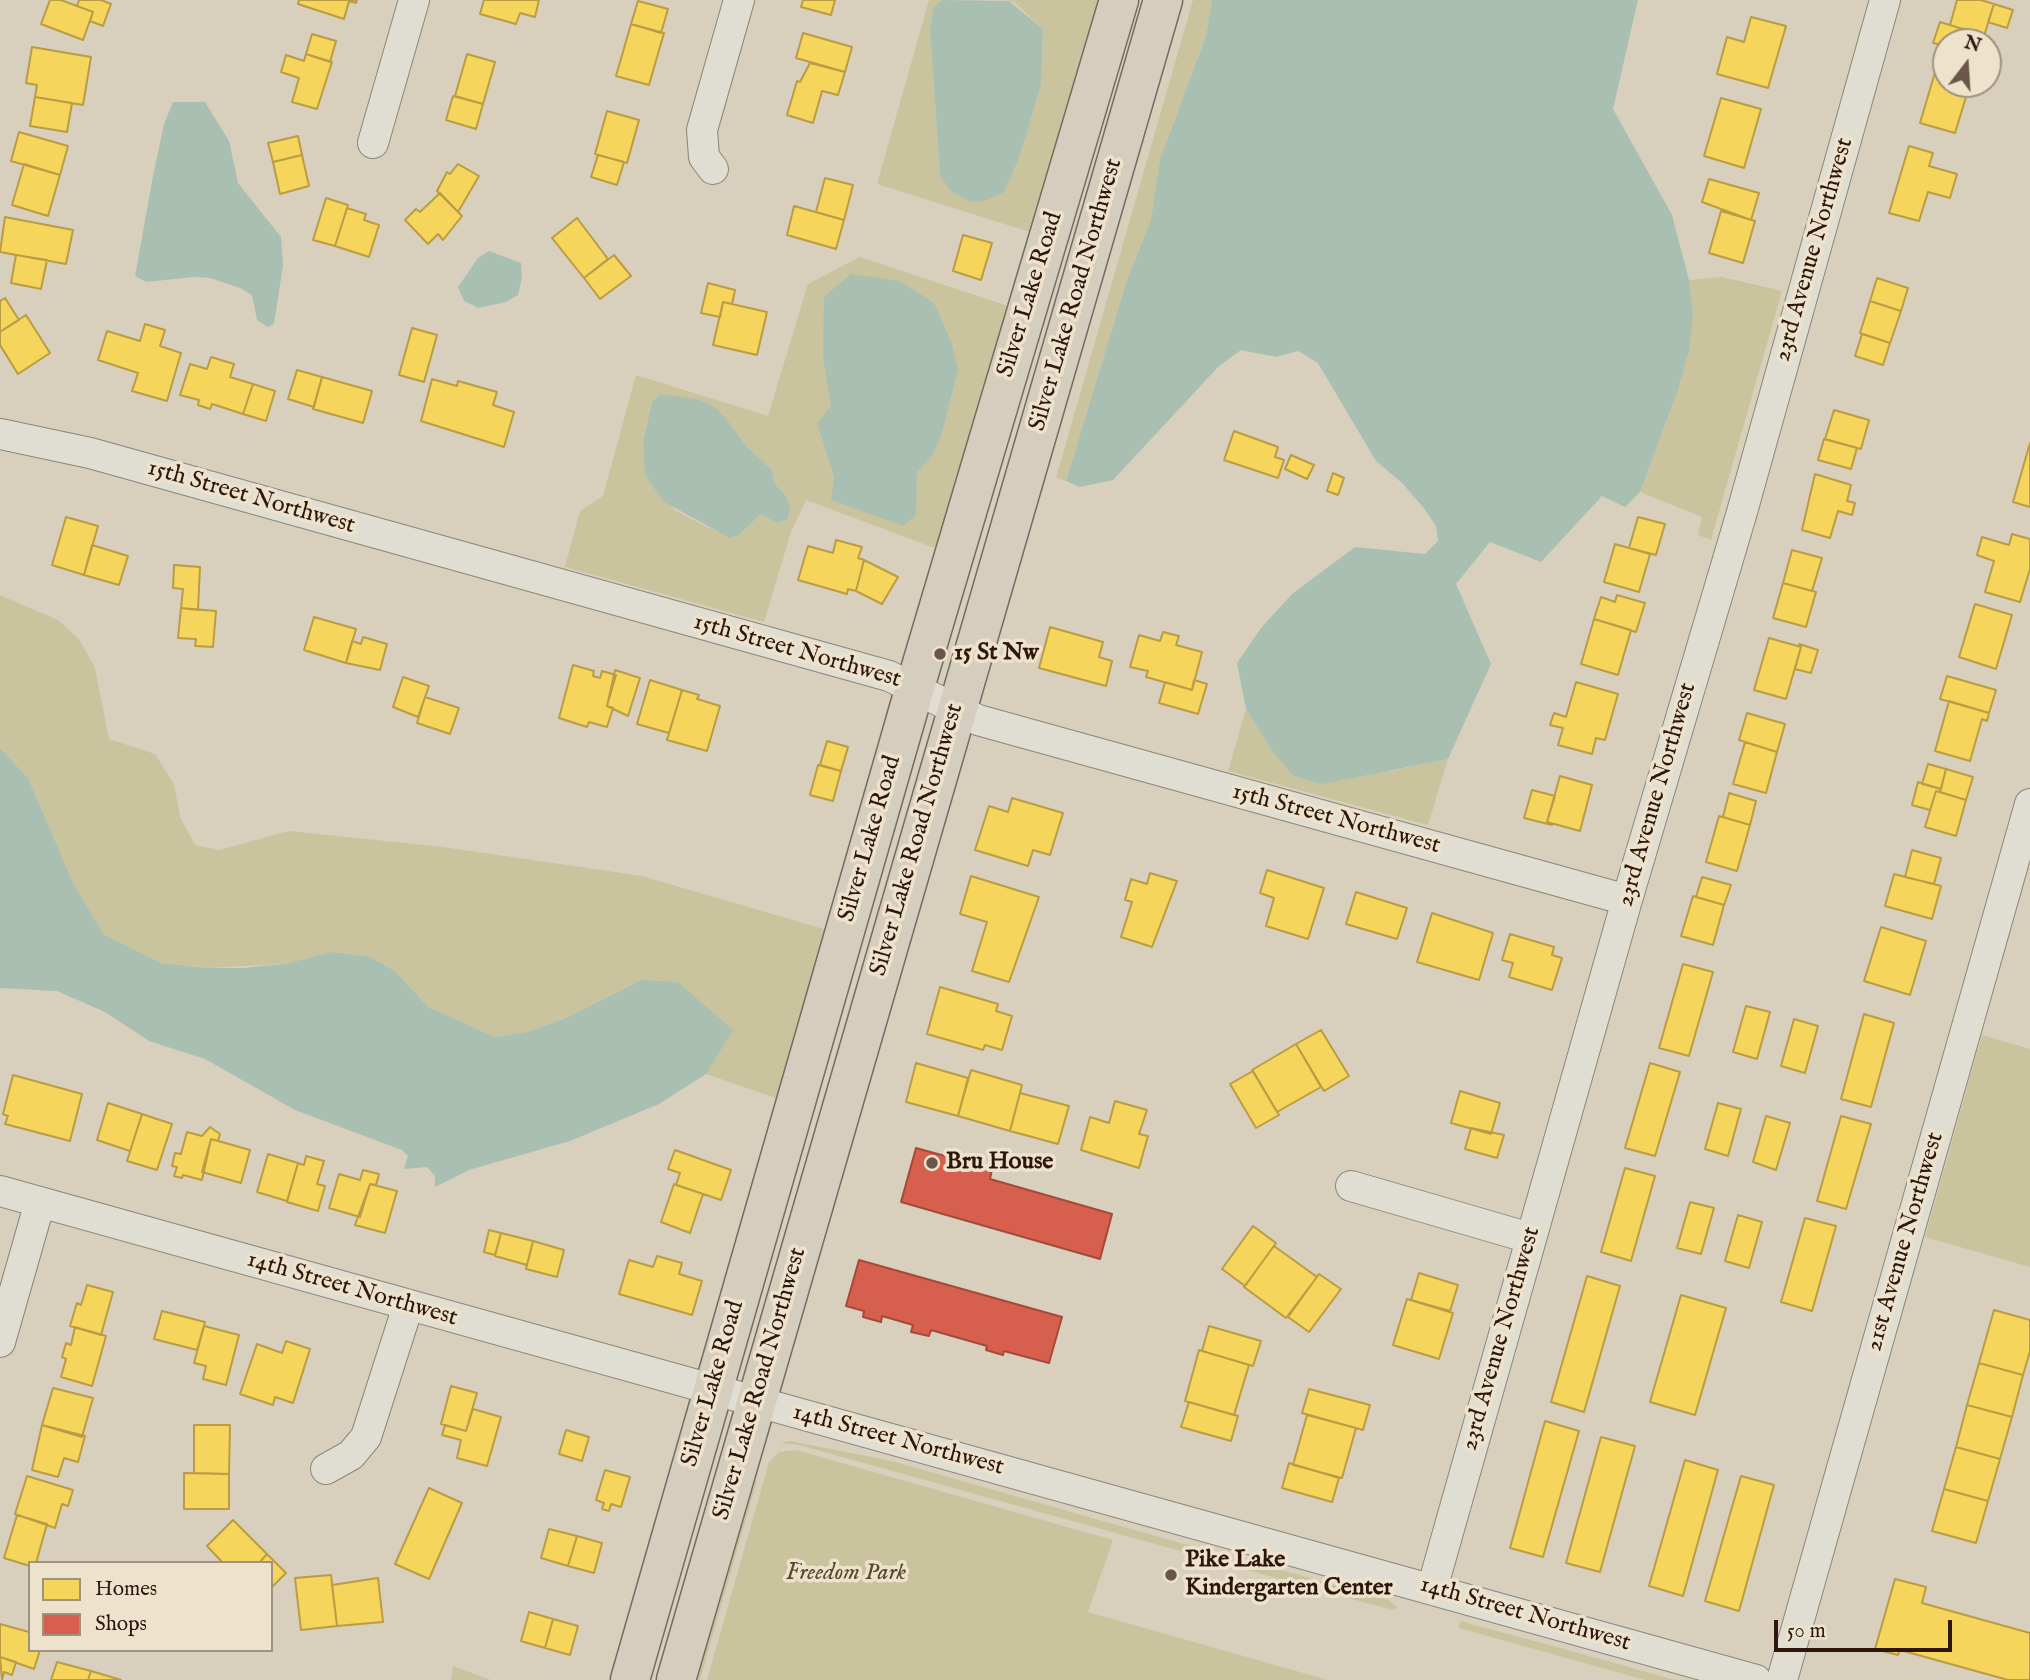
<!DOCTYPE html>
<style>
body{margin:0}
#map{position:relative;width:2030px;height:1680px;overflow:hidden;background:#d8d0bc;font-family:"IM FELL English",serif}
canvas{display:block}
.legend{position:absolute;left:28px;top:1561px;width:245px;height:91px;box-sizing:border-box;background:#ede3cc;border:2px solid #a1917f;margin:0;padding:9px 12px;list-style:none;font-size:21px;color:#2e160c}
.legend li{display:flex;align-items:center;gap:14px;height:35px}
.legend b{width:35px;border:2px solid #a1917f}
.north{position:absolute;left:1932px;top:28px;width:70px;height:70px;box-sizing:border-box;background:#ede3cc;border:2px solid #a1917f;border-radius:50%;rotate:17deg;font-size:19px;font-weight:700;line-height:28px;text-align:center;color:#2e160c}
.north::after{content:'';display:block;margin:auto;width:24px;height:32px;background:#6a574a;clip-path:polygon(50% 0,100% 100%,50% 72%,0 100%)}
.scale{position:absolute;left:1774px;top:1620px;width:178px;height:32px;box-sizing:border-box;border:4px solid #2e160c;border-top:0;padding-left:9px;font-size:21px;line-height:24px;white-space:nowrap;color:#2e160c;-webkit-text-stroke:5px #ede3cc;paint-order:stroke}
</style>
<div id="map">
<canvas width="2030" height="1680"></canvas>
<ul class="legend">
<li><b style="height:19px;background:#f6d55c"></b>Homes</li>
<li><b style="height:19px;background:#d6604d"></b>Shops</li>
</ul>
<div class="north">N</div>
<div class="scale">50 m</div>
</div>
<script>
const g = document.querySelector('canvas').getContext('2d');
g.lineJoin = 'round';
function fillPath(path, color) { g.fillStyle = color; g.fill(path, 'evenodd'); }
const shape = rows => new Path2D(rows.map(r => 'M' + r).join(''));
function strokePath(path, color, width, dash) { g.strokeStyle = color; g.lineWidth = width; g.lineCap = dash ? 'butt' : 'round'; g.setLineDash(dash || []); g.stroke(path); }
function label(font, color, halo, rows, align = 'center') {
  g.font = font + ' "IM FELL English",serif'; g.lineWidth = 7; g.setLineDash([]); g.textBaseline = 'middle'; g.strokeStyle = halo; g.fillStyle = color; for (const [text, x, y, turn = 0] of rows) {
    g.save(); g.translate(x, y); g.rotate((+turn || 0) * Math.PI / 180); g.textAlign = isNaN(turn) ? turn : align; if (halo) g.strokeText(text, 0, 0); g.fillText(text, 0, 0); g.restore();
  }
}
const green = shape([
 [929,0,943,0,934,7,930,29,940,176,1041,84,1043,29,1014,2,1006,0,1099,0,1099,10,1033,233,877,184],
 [1193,0,1212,0,1206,36,1160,159,1151,219,1127,280,1066,481,1056,478],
 [860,257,1011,307,940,550,806,500,791,532,764,622,565,567,580,511,603,496,636,375,768,416,808,284],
 [958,370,942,433,933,455,917,471,915,515,862,511,832,500,834,478,817,423,831,406,830,390],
 [652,402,726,418,747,447,772,470,775,484,787,495,776,523,761,514,740,534,709,528,675,510,645,475,643,440],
 [1722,277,1782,291,1711,540,1698,535,1702,517,1640,492,1677,393,1693,314,1689,280],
 [0,595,58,620,79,639,95,668,109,739,155,754,174,784,180,817,195,845,219,850,289,831,443,847,642,876,827,930,779,1099,706,1074,732,1030,709,1010,641,980,566,1018,527,1032,495,1037,428,1007,396,972,331,952,285,964,207,968,161,963,104,936,74,885,28,778,0,748],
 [1246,709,1272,751,1390,771,1448,759,1428,825,1228,771],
 [1982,1035,2030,1049,2030,1267,1925,1237],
 [790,1441,892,1461,1219,1554,1220,1562,799,1445,780,1443],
 [796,1450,1113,1540,1088,1612,1328,1680,707,1680,769,1462,779,1452],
 [752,1479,757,1481,700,1680,694,1680],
 [1253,1562,1388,1600,1398,1608,1392,1610,1247,1570],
 [1460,1621,1575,1652,1675,1680,1645,1680,1459,1628],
 [453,1666,491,1680,451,1680]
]);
const water = shape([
 [943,0,1009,1,1043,29,1041,84,1020,155,1004,192,983,201,970,202,951,191,940,176,930,29,934,6],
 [1212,0,1638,0,1613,109,1672,215,1689,280,1693,314,1689,350,1677,393,1640,492,1625,507,1602,496,1541,562,1490,542,1456,584,1491,664,1448,759,1322,784,1294,776,1272,751,1246,709,1237,663,1261,628,1292,594,1355,547,1425,554,1438,541,1436,526,1423,507,1402,483,1376,461,1318,363,1298,351,1276,357,1241,350,1219,366,1113,480,1080,487,1066,481,1127,280,1151,219,1160,159,1206,36],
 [173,102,205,102,229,141,238,183,281,237,283,265,274,324,268,327,257,320,252,295,240,288,210,278,194,277,146,282,135,276,153,176,164,124],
 [489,251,521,263,522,278,518,295,506,302,478,308,464,301,458,287,478,258],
 [851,274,900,281,934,303,952,344,958,370,942,433,933,455,917,472,916,515,903,526,831,500,834,478,817,423,831,406,823,356,824,297],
 [661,394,696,399,713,406,726,418,747,447,772,470,775,484,786,495,790,509,787,520,776,523,761,514,740,534,730,538,664,502,645,475,643,441,652,402],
 [0,748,28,778,74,885,104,935,161,963,207,968,242,968,285,964,331,952,370,957,396,972,428,1007,495,1037,527,1032,566,1018,641,980,678,982,733,1030,706,1074,659,1104,570,1141,469,1170,435,1187,435,1176,427,1167,404,1169,408,1156,402,1150,295,1110,205,1059,149,1041,105,1012,57,991,0,988]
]);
const homes = shape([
 [50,0,61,0,93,12,83,40,41,24,50,0],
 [79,0,101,0,111,4,103,26,90,21,93,12,77,6,79,0],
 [299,0,357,0,356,3,349,1,344,19,298,4,299,0],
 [484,0,539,0,535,17,520,13,516,24,480,14,484,0],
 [803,0,835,0,831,15,801,7,803,0],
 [1957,0,1981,0,1994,4,1984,36,1950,25,1957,0],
 [638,1,668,9,661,33,631,24,638,1],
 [1994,4,2013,10,2007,28,1988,22,1994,4],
 [1751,17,1786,26,1768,88,1717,74,1727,37,1744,42,1751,17],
 [1940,22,1966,30,1962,42,1946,42,1946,46,1933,43,1940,22],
 [631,24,664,33,649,85,616,76,631,24],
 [1966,30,1984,36,1982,42,1962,42,1966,30],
 [803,33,852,47,845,72,796,58,803,33],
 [312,34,336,41,330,62,306,54,312,34],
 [32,47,91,57,83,105,35,97,37,85,26,83,32,47],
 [306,54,332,62,317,109,292,102,299,78,281,72,286,55,304,61,306,54],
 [467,54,495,62,483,104,455,96,467,54],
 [810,63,845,72,838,95,822,91,813,123,787,115,797,81,800,82,810,63],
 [1936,69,1946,72,1946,84,1970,84,1955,133,1920,123,1936,69],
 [453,96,483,104,476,129,446,120,453,96],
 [35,97,72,103,67,132,30,126,35,97],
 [1721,98,1761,109,1744,168,1704,156,1721,98],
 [607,111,639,120,627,163,595,154,607,111],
 [19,132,68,146,60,175,11,161,19,132],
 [298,136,302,155,273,162,268,143,298,136],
 [1909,146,1933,153,1929,166,1957,174,1950,198,1928,192,1919,221,1889,213,1909,146],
 [302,155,309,186,280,194,273,162,302,155],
 [598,155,624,162,617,185,591,177,598,155],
 [24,164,60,175,48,216,12,205,24,164],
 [458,164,479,176,458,212,437,191,447,172,450,174,458,164],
 [825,178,853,185,844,220,816,212,825,178],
 [1709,179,1759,193,1751,220,1702,202,1709,179],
 [440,193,462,216,443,240,438,234,428,244,405,220,416,209,420,212,440,193],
 [326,198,348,205,335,246,313,240,326,198],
 [794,206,844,220,836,249,787,235,794,206],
 [347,208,366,214,364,220,379,225,369,257,335,246,347,208],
 [1721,211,1755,221,1743,263,1709,253,1721,211],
 [5,217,73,230,66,264,0,252,5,217],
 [577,218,608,259,584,278,552,238,577,218],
 [963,235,992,243,981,280,953,271,963,235],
 [16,255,47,260,41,289,11,283,16,255],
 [614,255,631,276,600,299,584,278,614,255],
 [1877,278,1908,288,1901,311,1870,301,1877,278],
 [708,283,735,290,732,304,723,302,720,317,701,313,708,283],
 [5,298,19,320,0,332,0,301,5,298],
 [1870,301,1901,311,1890,343,1860,333,1870,301],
 [723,302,767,312,757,355,713,345,723,302],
 [26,315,50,353,18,374,0,345,0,332,26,315],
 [145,324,165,330,160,346,181,353,167,401,132,391,138,373,98,360,107,331,140,341,145,324],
 [412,328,437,335,424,382,399,375,412,328],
 [1862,334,1890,343,1883,365,1855,356,1862,334],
 [211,357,234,364,230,377,253,384,243,414,212,404,210,409,198,405,199,400,180,395,190,364,207,369,211,357],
 [297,370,322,377,314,407,288,399,297,370],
 [322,377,372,391,363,423,313,409,322,377],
 [432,379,457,386,458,381,497,392,493,405,514,412,504,447,421,421,432,379],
 [253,384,275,391,266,421,243,414,253,384],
 [1834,410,1869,420,1861,449,1825,439,1834,410],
 [1234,431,1278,447,1275,457,1284,460,1278,478,1224,460,1234,431],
 [1824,439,1857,448,1851,469,1818,460,1824,439],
 [2030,443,2030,507,2013,502,2030,443],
 [1291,455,1314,465,1307,479,1285,469,1291,455],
 [1333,473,1344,478,1338,495,1327,491,1333,473],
 [1815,474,1851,485,1847,501,1855,503,1852,515,1838,511,1830,538,1802,530,1815,474],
 [66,517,98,526,84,575,52,565,66,517],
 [1638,517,1665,524,1656,555,1629,548,1638,517],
 [2012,534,2030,539,2030,569,2020,602,1985,592,1994,561,1977,555,1982,537,2009,545,2012,534],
 [836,540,862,547,858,558,864,560,856,591,848,589,847,594,798,580,808,546,833,553,836,540],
 [1615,544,1650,554,1639,592,1604,582,1615,544],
 [92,545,128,556,119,585,84,575,92,545],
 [1792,550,1822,558,1812,591,1783,583,1792,550],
 [864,560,898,577,882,604,856,591,864,560],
 [174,565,200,567,198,610,181,608,183,589,173,588,174,565],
 [1783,583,1816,592,1806,627,1773,618,1783,583],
 [1617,595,1645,603,1636,632,1594,619,1601,597,1615,602,1617,595],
 [1975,604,2012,615,1996,669,1959,657,1975,604],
 [181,608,216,611,213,647,195,646,196,639,178,638,181,608],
 [314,617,356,629,346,663,304,650,314,617],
 [1594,619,1631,630,1618,675,1581,664,1594,619],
 [1050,627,1103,642,1099,657,1112,661,1106,686,1039,668,1050,627],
 [1163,632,1179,636,1176,645,1202,652,1192,690,1146,677,1148,671,1130,667,1139,635,1160,641,1163,632],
 [363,637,387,644,380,670,346,663,352,641,361,644,363,637],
 [1769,638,1801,647,1786,699,1754,690,1769,638],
 [1799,644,1818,650,1811,673,1795,669,1801,647,1799,644],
 [573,665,594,671,593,676,600,678,602,671,616,675,607,706,613,708,607,727,589,722,587,727,559,718,573,665],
 [615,670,640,678,628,716,607,706,615,670],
 [1947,676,1996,690,1989,713,1940,699,1947,676],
 [403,677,429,686,418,717,393,707,403,677],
 [650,680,682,690,669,733,637,724,650,680],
 [1194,680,1207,684,1198,714,1159,703,1165,682,1192,690,1194,680],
 [1576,682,1618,694,1605,740,1596,738,1592,754,1558,745,1563,728,1550,725,1554,713,1566,717,1576,682],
 [682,690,699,695,697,699,720,706,707,751,667,740,682,690],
 [425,697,459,708,450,734,417,723,425,697],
 [1949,701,1989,713,1987,721,1982,719,1970,761,1935,751,1949,701],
 [1747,713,1785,724,1777,752,1739,740,1747,713],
 [827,741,848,747,841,771,820,765,827,741],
 [1745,742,1777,752,1766,793,1733,784,1745,742],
 [1928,764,1946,769,1941,789,1922,784,1928,764],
 [818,765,841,771,833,801,810,795,818,765],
 [1946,769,1973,777,1966,800,1940,792,1946,769],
 [1560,776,1592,785,1580,831,1547,822,1560,776],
 [1918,782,1941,789,1940,792,1936,791,1930,810,1912,805,1918,782],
 [1532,790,1555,796,1547,822,1552,825,1524,818,1532,790],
 [1936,791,1966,800,1956,836,1925,827,1936,791],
 [1729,793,1756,801,1750,825,1723,817,1729,793],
 [1012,798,1063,813,1050,855,1033,850,1028,866,975,850,989,806,1008,812,1012,798],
 [1719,816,1750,825,1737,871,1706,862,1719,816],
 [1912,850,1941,858,1934,884,1905,877,1912,850],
 [1267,870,1324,888,1308,939,1266,926,1274,898,1260,893,1267,870],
 [1150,873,1177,881,1152,947,1121,937,1132,902,1125,900,1131,879,1147,884,1150,873],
 [1894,874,1941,886,1932,919,1885,906,1894,874],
 [971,876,1039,897,1009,982,972,971,987,922,960,914,971,876],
 [1702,877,1731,885,1724,905,1696,897,1702,877],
 [1356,892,1407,908,1397,939,1346,924,1356,892],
 [1693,896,1724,905,1713,945,1681,936,1693,896],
 [1432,913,1493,933,1479,980,1417,962,1432,913],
 [1881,927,1926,941,1910,995,1864,981,1881,927],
 [1510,934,1554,947,1552,955,1562,958,1552,990,1509,977,1513,963,1502,960,1510,934],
 [1683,964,1713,972,1689,1056,1659,1048,1683,964],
 [940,987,998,1004,996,1011,1012,1016,1002,1050,985,1045,983,1050,927,1034,940,987],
 [1746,1006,1770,1012,1757,1059,1733,1052,1746,1006],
 [1864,1014,1894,1023,1871,1107,1841,1099,1864,1014],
 [1794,1019,1818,1026,1805,1073,1781,1066,1794,1019],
 [1321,1030,1349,1076,1324,1091,1296,1044,1321,1030],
 [1296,1044,1321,1087,1277,1112,1252,1070,1296,1044],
 [916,1063,968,1078,958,1116,906,1102,916,1063],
 [1650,1063,1680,1072,1655,1156,1625,1148,1650,1063],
 [971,1070,1022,1085,1010,1131,958,1116,971,1070],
 [1253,1071,1279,1115,1256,1128,1230,1084,1253,1071],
 [13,1075,82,1094,70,1141,5,1124,8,1116,3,1114,13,1075],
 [1460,1091,1500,1103,1491,1134,1451,1123,1460,1091],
 [1020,1093,1069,1106,1058,1144,1010,1131,1020,1093],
 [1115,1101,1147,1110,1139,1134,1148,1136,1139,1168,1081,1150,1090,1117,1109,1123,1115,1101],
 [108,1103,142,1114,130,1151,97,1140,108,1103],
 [1718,1103,1741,1109,1728,1156,1705,1149,1718,1103],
 [142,1114,172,1124,157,1170,127,1161,142,1114],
 [1766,1116,1790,1123,1776,1170,1753,1162,1766,1116],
 [1841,1116,1871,1124,1846,1209,1817,1201,1841,1116],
 [210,1127,220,1134,218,1141,211,1139,202,1180,183,1175,182,1178,174,1176,177,1167,172,1166,175,1153,181,1154,187,1132,202,1136,210,1127],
 [1471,1128,1504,1135,1497,1158,1465,1149,1471,1128],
 [211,1139,250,1150,241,1183,202,1172,211,1139],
 [675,1150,731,1170,721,1200,676,1185,680,1173,668,1169,675,1150],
 [268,1154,298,1163,287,1201,257,1192,268,1154],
 [306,1156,324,1161,317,1184,325,1186,318,1211,287,1202,298,1163,304,1165,306,1156],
 [1625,1168,1655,1176,1631,1261,1601,1252,1625,1168],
 [363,1170,379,1174,376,1185,370,1184,360,1217,329,1208,339,1174,360,1180,363,1170],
 [370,1184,397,1191,385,1233,355,1225,370,1184],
 [674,1184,703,1194,690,1233,661,1222,674,1184],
 [1690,1202,1714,1208,1701,1254,1677,1248,1690,1202],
 [1738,1215,1762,1222,1749,1268,1725,1261,1738,1215],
 [1805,1218,1836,1226,1812,1311,1781,1302,1805,1218],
 [1253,1226,1276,1243,1245,1286,1222,1269,1253,1226],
 [489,1230,501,1233,495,1255,484,1252,489,1230],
 [501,1233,533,1241,527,1265,495,1256,501,1233],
 [533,1241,564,1250,557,1277,526,1269,533,1241],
 [1274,1246,1317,1277,1286,1318,1244,1287,1274,1246],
 [657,1256,682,1263,679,1274,702,1281,692,1315,619,1294,629,1260,653,1267,657,1256],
 [1419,1273,1458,1285,1450,1311,1411,1300,1419,1273],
 [1319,1274,1341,1289,1309,1332,1288,1317,1319,1274],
 [1587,1276,1620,1286,1584,1412,1551,1402,1587,1276],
 [87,1285,113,1292,101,1335,70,1326,77,1303,81,1305,87,1285],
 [1681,1295,1726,1308,1695,1415,1650,1402,1681,1295],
 [1407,1299,1453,1313,1439,1359,1393,1345,1407,1299],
 [1994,1310,2030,1320,2030,1351,2023,1375,1979,1363,1994,1310],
 [162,1311,205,1322,197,1350,154,1339,162,1311],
 [204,1326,239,1335,226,1385,203,1379,206,1366,194,1363,204,1326],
 [1209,1326,1261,1341,1253,1366,1202,1351,1209,1326],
 [75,1327,106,1336,92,1386,61,1377,66,1359,62,1357,66,1343,71,1345,75,1327],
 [286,1341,310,1349,293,1403,275,1397,273,1405,240,1394,257,1344,282,1353,286,1341],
 [1199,1350,1249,1365,1234,1415,1185,1401,1199,1350],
 [1979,1363,2023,1375,2012,1417,1967,1405,1979,1363],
 [451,1386,477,1393,466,1431,441,1424,451,1386],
 [53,1388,93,1398,82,1437,42,1425,53,1388],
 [1309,1389,1370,1405,1363,1430,1302,1413,1309,1389],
 [1189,1402,1238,1416,1231,1441,1181,1427,1189,1402],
 [1967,1405,2012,1417,2000,1459,1956,1447,1967,1405],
 [473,1409,501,1417,487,1466,457,1458,461,1440,442,1435,445,1425,466,1431,473,1409],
 [1307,1415,1356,1428,1342,1478,1293,1465,1307,1415],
 [1545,1421,1579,1431,1543,1557,1510,1548,1545,1421],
 [42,1425,85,1436,78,1462,64,1458,58,1477,32,1470,42,1425],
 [194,1425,230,1425,229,1474,194,1473,194,1425],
 [566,1430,589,1437,582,1461,559,1454,566,1430],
 [1601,1437,1635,1446,1600,1572,1566,1563,1601,1437],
 [1956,1447,2000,1459,1988,1501,1944,1489,1956,1447],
 [1685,1460,1718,1470,1683,1596,1649,1586,1685,1460],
 [1289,1463,1339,1478,1332,1502,1282,1488,1289,1463],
 [605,1470,630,1477,621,1507,611,1504,609,1511,602,1509,604,1503,596,1500,605,1470],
 [184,1473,229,1474,229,1509,184,1509,184,1473],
 [27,1476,73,1490,68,1506,62,1504,55,1528,15,1514,27,1476],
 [1741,1476,1774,1485,1739,1611,1705,1601,1741,1476],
 [429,1488,462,1503,429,1579,395,1564,429,1488],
 [1944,1489,1988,1501,1976,1543,1932,1531,1944,1489],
 [17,1515,47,1524,36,1563,30,1563,30,1566,4,1558,17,1515],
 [233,1520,267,1554,259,1563,223,1563,207,1546,233,1520],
 [549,1529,577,1536,568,1566,541,1558,549,1529],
 [577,1536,602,1543,594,1573,568,1566,577,1536],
 [267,1554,286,1573,271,1588,271,1563,259,1563,267,1554],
 [331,1575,337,1626,301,1630,295,1578,331,1575],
 [378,1578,383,1622,337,1626,332,1585,378,1578],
 [1895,1579,1926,1587,1922,1603,2030,1633,2030,1680,2008,1680,1900,1650,1898,1655,1875,1649,1895,1579],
 [529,1612,553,1619,545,1648,521,1641,529,1612],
 [553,1619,578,1626,570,1655,545,1648,553,1619],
 [0,1624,29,1632,30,1629,30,1650,40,1650,34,1669,0,1657,0,1624],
 [0,1657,16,1662,12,1675,4,1672,2,1680,0,1657],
 [57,1662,91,1671,88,1680,51,1680,57,1662],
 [91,1671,121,1680,88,1680,91,1671]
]);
const shops = shape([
 [916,1148,992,1169,990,1179,1112,1214,1100,1259,901,1202,916,1148],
 [859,1260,1062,1317,1049,1363,1004,1351,1003,1355,986,1350,987,1346,931,1330,929,1336,911,1332,913,1325,882,1316,881,1322,863,1317,864,1311,846,1306,859,1260]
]);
const minor = shape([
 [373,143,414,0],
 [713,169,704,157,702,130,739,0],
 [0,434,90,453,889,676,978,720,1627,900],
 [1351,1186,1530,1238],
 [0,1191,1756,1680],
 [0,1342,40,1202],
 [326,1469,351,1455,366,1437,408,1306],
 [1432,1589,1627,900,1742,512,1885,0],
 [1782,1680,2030,804]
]);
const major = shape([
 [630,1680,915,687,1119,0],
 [676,1680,1163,0]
]);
const markers = [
 [940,654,7,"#6a574a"],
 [932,1163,7,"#6a574a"],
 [1171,1575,7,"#6a574a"]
];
const streetNames = [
 ["23rd Avenue Northwest",1815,250,-74],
 ["Silver Lake Road",1031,295,-73],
 ["Silver Lake Road Northwest",1077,295,-74],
 ["15th Street Northwest",251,498,16],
 ["15th Street Northwest",797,652,16],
 ["23rd Avenue Northwest",1658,795,-74],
 ["15th Street Northwest",1336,820,15],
 ["Silver Lake Road",871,839,-74],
 ["Silver Lake Road Northwest",918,840,-74],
 ["21st Avenue Northwest",1906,1242,-74],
 ["14th Street Northwest",352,1290,16],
 ["23rd Avenue Northwest",1502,1339,-74],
 ["Silver Lake Road",714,1384,-74],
 ["Silver Lake Road Northwest",761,1384,-74],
 ["14th Street Northwest",898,1441,15],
 ["14th Street Northwest",1525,1615,16]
];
const poiNames = [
 ["15 St Nw",954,654],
 ["Bru House",946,1163],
 ["Pike Lake",1185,1561],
 ["Kindergarten Center",1185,1589]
];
const parkNames = [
 ["Freedom Park",846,1574]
];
fillPath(green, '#c9c49e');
fillPath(water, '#a9bfb2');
fillPath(homes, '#f6d55c');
strokePath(homes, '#ba9c44', 2);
fillPath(shops, '#d6604d');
strokePath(shops, '#a44a3a', 2);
strokePath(minor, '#8d8578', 32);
strokePath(major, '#746c61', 41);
strokePath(minor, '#e0ddd3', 30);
strokePath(major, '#d5cdbe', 38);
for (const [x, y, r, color] of markers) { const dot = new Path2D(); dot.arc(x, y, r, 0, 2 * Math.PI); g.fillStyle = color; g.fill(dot); strokePath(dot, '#ede3cc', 2.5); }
label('24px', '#2e160c', '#ede3cc', streetNames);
label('bold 24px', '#2e160c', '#ede3cc', poiNames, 'left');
label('italic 24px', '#594731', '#ede3cc', parkNames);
</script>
